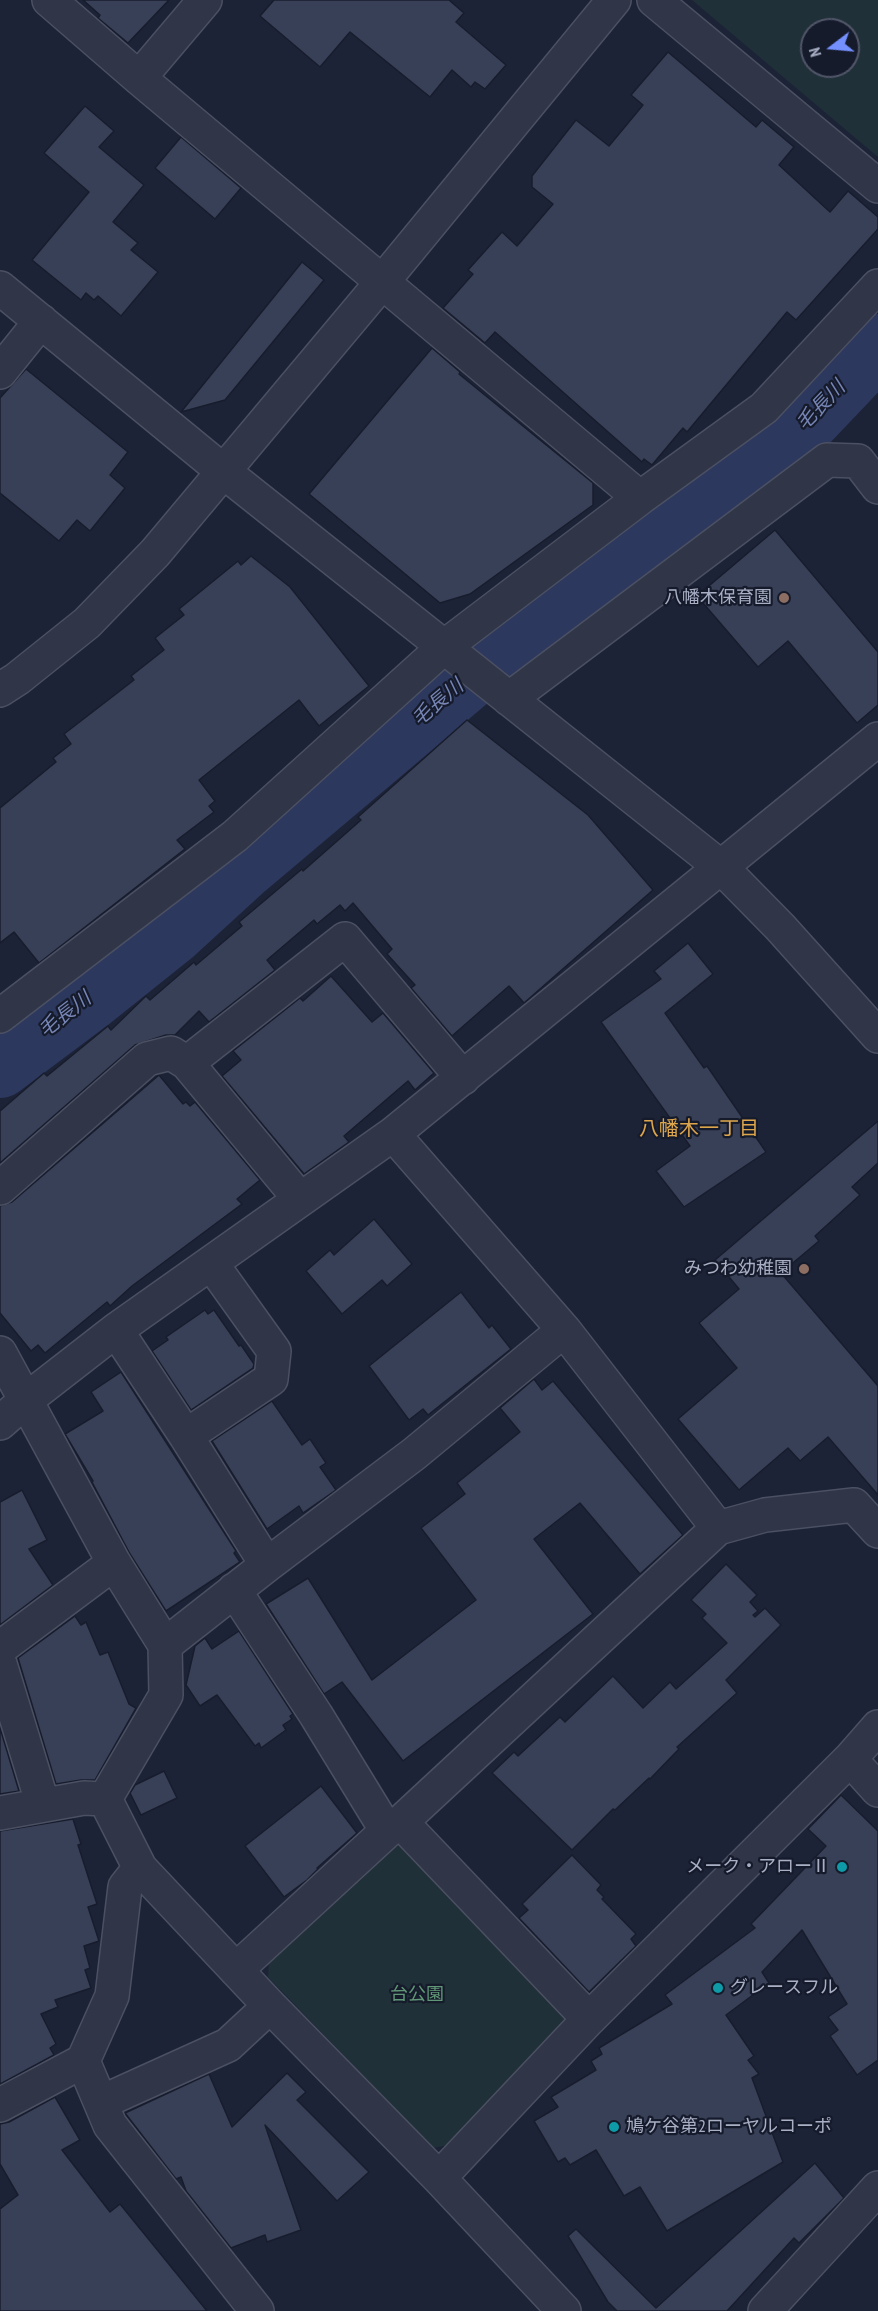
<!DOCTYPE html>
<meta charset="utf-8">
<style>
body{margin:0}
#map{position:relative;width:878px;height:2311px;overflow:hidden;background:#1d2337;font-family:"PT Sans Narrow",sans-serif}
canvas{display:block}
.north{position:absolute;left:800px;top:18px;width:60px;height:60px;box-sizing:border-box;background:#161b2b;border:2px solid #515669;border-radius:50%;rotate:254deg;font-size:16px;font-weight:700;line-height:24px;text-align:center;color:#a9afc5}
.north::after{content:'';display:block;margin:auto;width:21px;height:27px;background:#7490ff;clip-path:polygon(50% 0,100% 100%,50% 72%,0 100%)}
</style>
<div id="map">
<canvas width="878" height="2311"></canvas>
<div class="north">N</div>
</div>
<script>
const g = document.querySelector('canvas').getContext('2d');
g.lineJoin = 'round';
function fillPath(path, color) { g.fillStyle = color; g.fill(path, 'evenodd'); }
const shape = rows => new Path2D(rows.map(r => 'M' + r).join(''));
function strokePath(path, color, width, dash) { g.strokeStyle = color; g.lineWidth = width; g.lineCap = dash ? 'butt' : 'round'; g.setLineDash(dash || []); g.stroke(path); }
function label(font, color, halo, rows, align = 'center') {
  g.font = font + ' "PT Sans Narrow","Noto Sans JP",sans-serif'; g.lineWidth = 4.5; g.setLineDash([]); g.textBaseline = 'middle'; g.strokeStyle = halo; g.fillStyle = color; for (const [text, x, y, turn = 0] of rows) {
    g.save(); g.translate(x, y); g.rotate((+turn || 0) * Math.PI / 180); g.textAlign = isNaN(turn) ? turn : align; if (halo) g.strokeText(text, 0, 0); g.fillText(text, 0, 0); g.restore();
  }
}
const green = shape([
 [692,0,878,0,878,157],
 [812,30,848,30,848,66,812,66],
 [404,1845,566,2013,566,2023,448,2145,433,2148,268,1977,269,1959,393,1847]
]);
const river = shape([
 [0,1066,88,1000,173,932,244,867,514,639,761,469,878,346]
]);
const building = shape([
 [83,0,169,0,128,43,98,18,100,15,83,0],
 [274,0,449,0,464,13,456,22,506,65,485,89,475,82,471,87,452,70,430,97,350,32,320,67,260,16,274,0],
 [668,52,756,127,762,120,794,147,779,165,830,212,848,191,878,217,878,229,796,320,787,312,687,432,683,428,652,465,644,459,642,462,495,332,485,343,443,308,473,274,468,270,502,232,517,246,553,204,532,187,532,176,576,120,609,146,643,105,631,95,668,52],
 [85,106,114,131,99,147,144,185,113,222,138,243,131,250,158,272,121,316,98,296,94,300,86,293,81,300,32,260,89,192,44,153,85,106],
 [181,137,241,188,215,219,155,168,181,137],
 [302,262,324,280,225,400,181,412,302,262],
 [432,348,460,372,459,374,593,483,593,505,470,594,440,603,309,494,432,348],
 [26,369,128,452,110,475,125,488,90,531,77,520,59,541,0,493,0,398,26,369],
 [775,530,878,652,878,705,857,723,788,641,758,667,697,596,775,530],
 [251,556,290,587,369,686,319,726,299,700,199,780,215,801,209,806,214,812,177,840,185,849,39,963,14,932,0,943,0,808,56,762,53,758,71,744,64,734,134,680,131,676,164,650,155,638,184,615,179,609,238,561,241,565,251,556],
 [467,720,588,815,653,890,524,1003,509,986,452,1036,411,988,415,985,387,954,392,949,353,903,345,911,340,905,317,924,314,920,267,960,275,970,209,1022,199,1011,175,1035,166,1035,135,1045,0,1163,0,1111,44,1073,47,1076,108,1026,111,1030,146,996,150,1000,194,962,196,965,242,926,239,922,302,869,303,871,361,820,358,817,467,720],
 [688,943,713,974,665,1013,704,1068,707,1066,766,1152,684,1207,656,1171,690,1146,601,1022,661,979,654,971,688,943],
 [331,976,372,1022,383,1013,434,1073,415,1090,408,1081,344,1136,349,1142,304,1174,222,1076,241,1060,233,1051,300,998,303,1001,331,976],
 [159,1075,183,1104,186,1102,190,1106,195,1102,260,1180,237,1199,242,1204,132,1286,110,1306,107,1302,45,1353,38,1345,31,1351,0,1313,0,1206,12,1202,159,1075],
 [878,1121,878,1163,852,1187,860,1195,815,1236,819,1241,781,1273,878,1386,878,1495,828,1437,800,1461,788,1448,739,1490,678,1419,737,1368,699,1323,739,1289,715,1260,878,1121],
 [374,1219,412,1264,387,1286,382,1280,342,1314,306,1271,330,1250,334,1255,374,1219],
 [461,1292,489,1328,492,1325,511,1349,428,1415,423,1409,409,1420,369,1366,461,1292],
 [205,1310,208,1314,214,1310,239,1346,241,1345,254,1364,253,1368,191,1410,152,1351,168,1340,166,1337,205,1310],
 [121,1372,236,1551,234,1553,240,1562,166,1611,130,1554,92,1482,93,1481,65,1434,103,1411,91,1392,121,1372],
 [534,1379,542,1390,553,1381,683,1535,640,1574,580,1503,534,1539,593,1614,403,1761,342,1682,324,1694,266,1604,308,1578,372,1680,476,1600,421,1528,465,1494,457,1483,520,1432,500,1408,534,1379],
 [272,1401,302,1445,310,1439,326,1463,320,1467,336,1490,303,1513,299,1506,267,1529,212,1441,272,1401],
 [22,1490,47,1540,29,1549,53,1585,0,1625,0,1502,22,1490],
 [726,1564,757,1595,750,1602,758,1611,753,1615,755,1617,765,1608,781,1625,726,1680,737,1693,677,1747,679,1749,650,1779,649,1778,615,1810,613,1809,572,1850,492,1773,514,1752,518,1756,560,1717,565,1722,613,1676,643,1708,670,1682,676,1689,727,1643,702,1618,706,1614,691,1600,726,1564],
 [75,1616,81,1625,86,1622,100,1655,108,1652,129,1704,136,1708,95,1780,81,1780,56,1784,18,1658,75,1616],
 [239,1631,293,1714,290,1716,292,1719,283,1725,286,1730,261,1748,259,1743,255,1746,217,1695,200,1706,186,1685,195,1646,205,1638,212,1649,239,1631],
 [0,1728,19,1791,0,1794,0,1728],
 [164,1771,177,1798,141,1815,130,1793,135,1785,164,1771],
 [321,1786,357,1833,317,1868,318,1869,307,1880,284,1897,245,1846,321,1786],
 [841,1795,878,1831,878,2060,857,2075,830,2036,838,2030,828,2017,847,2004,802,1930,762,1972,769,1983,726,2015,754,2056,748,2060,759,2074,752,2078,783,2162,667,2231,640,2187,624,2196,596,2150,570,2165,565,2158,558,2162,534,2121,558,2107,551,2097,596,2070,591,2061,602,2054,599,2048,672,2004,665,1995,755,1928,751,1924,826,1846,808,1829,841,1795],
 [73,1819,81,1844,78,1845,97,1904,88,1907,99,1941,84,1946,90,1968,85,1970,91,1988,55,2000,58,2007,41,2014,56,2044,50,2048,54,2055,0,2084,0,1831,73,1819],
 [572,1855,601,1885,597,1890,604,1897,602,1899,636,1934,631,1939,636,1946,589,1992,519,1918,528,1910,522,1904,572,1855],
 [287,2073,306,2092,297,2100,369,2172,337,2201,265,2125,301,2230,267,2242,265,2235,231,2248,186,2191,181,2177,176,2179,125,2113,209,2074,232,2127,287,2073],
 [55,2097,80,2140,62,2150,110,2212,120,2204,207,2311,0,2311,0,2209,18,2195,0,2164,0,2124,9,2122,55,2097],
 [815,2163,844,2198,799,2243,794,2238,727,2311,617,2311,608,2302,568,2236,576,2229,656,2308,815,2163]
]);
const minor = shape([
 [49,0,139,78,640,498],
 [654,0,878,186],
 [139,78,205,0],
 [0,288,223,471,722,868,780,927,878,1036],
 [0,372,41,321],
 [0,690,17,679,87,623,155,553,383,281,614,0],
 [509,699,827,460,858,461,878,487],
 [0,1016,235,836,444,647,640,498,764,408,878,286],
 [187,1063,345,939,463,1078],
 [393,1134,564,1330,718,1528],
 [0,1188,147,1059,171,1053,187,1063,300,1199],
 [116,1330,186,1436,267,1565],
 [0,1353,114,1563,165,1645],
 [0,1423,26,1400,116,1330,393,1134,878,739],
 [186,1436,271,1379,274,1351,211,1263],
 [234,1590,316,1715,387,1831],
 [0,1648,114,1563],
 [0,1664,43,1805],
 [850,1759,878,1790],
 [105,1799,140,1868,270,2006,439,2178,564,2311],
 [0,1813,84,1798,105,1799,166,1695,165,1645,267,1565,414,1454,564,1330],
 [401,1822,589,2019],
 [140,1868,125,1887,112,1996,83,2061,110,2125,257,2311],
 [236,1970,387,1831,401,1822,718,1528,765,1515,854,1505,878,1531],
 [102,2102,228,2045,270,2006],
 [0,2105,83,2061],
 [439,2178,589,2019,850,1759,878,1727],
 [765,2311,878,2188]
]);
const markers = [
 [784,598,6,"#8d6e63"],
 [804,1269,6,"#8d6e63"],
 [842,1867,6,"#0f9aa8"],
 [718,1988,6,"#0f9aa8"],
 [614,2127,6,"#0f9aa8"]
];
const poiNames = [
 ["八幡木保育園",772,598],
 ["みつわ幼稚園",792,1269],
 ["メーク・アローⅡ",830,1867],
 ["グレースフル",730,1988,"left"],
 ["鳩ケ谷第2ローヤルコーポ",626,2127,"left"]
];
const parkNames = [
 ["台公園",417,1995]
];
const waterNames = [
 ["毛長川",821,406,-46],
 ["毛長川",438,703,-40],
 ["毛長川",65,1015,-38]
];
const neighbourhoodNames = [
 ["八幡木一丁目",699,1129]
];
fillPath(green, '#1f3038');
strokePath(river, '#2c385e', 64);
fillPath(building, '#384058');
strokePath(building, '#181d2d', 1.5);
strokePath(minor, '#4b5062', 36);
strokePath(minor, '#303547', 33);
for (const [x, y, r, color] of markers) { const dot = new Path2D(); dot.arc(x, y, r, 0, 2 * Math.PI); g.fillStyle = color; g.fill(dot); strokePath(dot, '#161b2b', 2); }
label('18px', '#a9afc5', '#161b2b', poiNames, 'right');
label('18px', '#609776', '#161b2b', parkNames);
label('italic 20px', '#7685b5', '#161b2b', waterNames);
label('20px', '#dda64c', '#161b2b', neighbourhoodNames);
</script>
